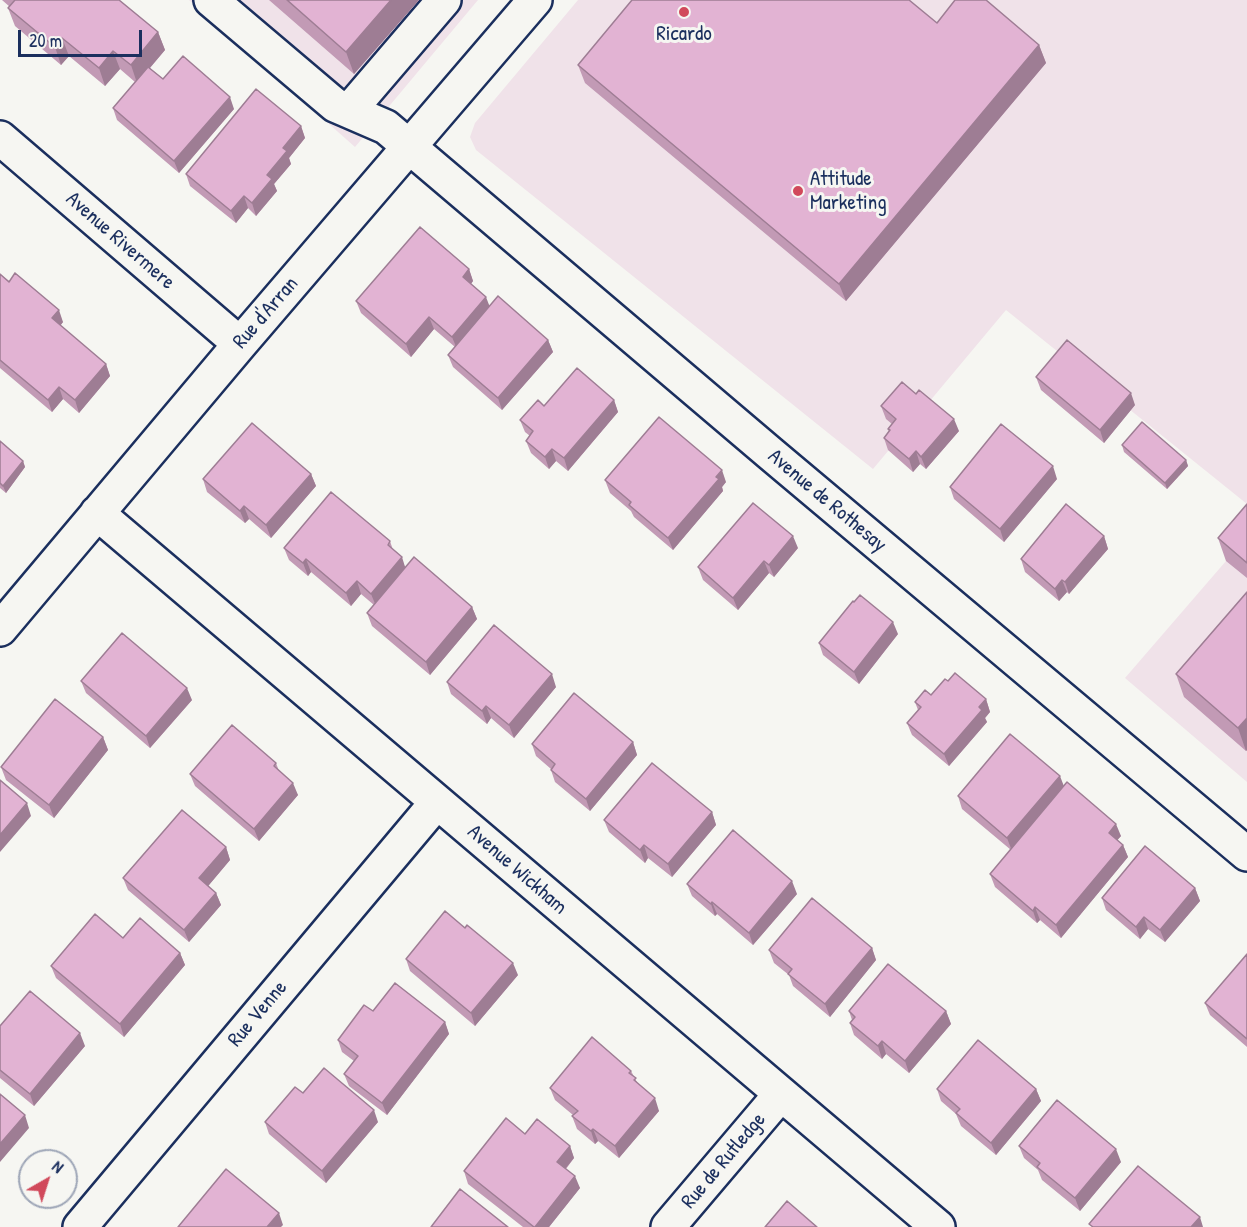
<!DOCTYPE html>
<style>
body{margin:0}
#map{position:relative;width:1247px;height:1227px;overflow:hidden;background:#f6f6f2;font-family:"Patrick Hand",sans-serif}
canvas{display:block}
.north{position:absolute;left:18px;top:1149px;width:60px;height:60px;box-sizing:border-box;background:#f6f6f2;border:2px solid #9ea6b7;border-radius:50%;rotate:39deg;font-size:16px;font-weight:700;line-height:24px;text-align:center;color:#1b2f5e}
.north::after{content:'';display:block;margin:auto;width:21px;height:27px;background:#d1495b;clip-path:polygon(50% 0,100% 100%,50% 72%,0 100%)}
.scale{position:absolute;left:18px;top:30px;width:124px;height:27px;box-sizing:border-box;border:3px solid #1b2f5e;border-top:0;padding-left:8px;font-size:18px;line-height:21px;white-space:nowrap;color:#1b2f5e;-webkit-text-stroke:4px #f6f6f2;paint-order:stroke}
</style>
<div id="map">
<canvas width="1247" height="1227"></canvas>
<div class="north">N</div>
<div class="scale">20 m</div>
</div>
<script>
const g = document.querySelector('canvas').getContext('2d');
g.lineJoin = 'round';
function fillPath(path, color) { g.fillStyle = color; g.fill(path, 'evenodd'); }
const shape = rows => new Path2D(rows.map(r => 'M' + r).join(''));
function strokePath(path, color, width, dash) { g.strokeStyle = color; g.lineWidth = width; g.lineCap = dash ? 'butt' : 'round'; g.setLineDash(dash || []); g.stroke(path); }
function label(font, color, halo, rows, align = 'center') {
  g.font = font + ' "Patrick Hand",sans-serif'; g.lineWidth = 6; g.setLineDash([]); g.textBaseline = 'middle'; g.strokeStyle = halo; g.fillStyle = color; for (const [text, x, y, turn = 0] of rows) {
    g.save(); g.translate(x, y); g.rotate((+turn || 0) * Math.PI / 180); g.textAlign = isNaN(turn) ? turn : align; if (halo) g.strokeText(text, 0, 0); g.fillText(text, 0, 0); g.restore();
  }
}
const built = shape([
 [189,0,478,0,355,147],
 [578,0,1247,0,1247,504,1006,310,873,469,476,150,470,137,475,123],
 [1247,532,1247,782,1125,678,1226,561]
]);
const minor = shape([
 [211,0,335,105,349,111],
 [444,0,349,111,386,127,771,454,1247,854],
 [0,138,240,344],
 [97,513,938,1227],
 [0,629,240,344,535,0],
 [80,1227,437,802],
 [668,1227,780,1095]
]);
const wall = shape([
 [2,0,119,0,158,32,165,50,150,68,163,79,234,109,179,173,117,120,113,108,135,82,120,69,105,86,69,56,61,65,15,26,8,8,10,7],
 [269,0,419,0,354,74],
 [937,23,1039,45,1046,63,846,301,585,83,578,65],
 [301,126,305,138,289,158,291,164,274,184,277,191,256,216,248,208,236,223,190,186,186,174],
 [469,269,473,281,471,284,489,307,548,340,553,352,502,410,453,367,448,355,455,347,434,329,411,357,361,313,356,301],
 [0,274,63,322,60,326,106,364,110,376,79,413,63,399,52,412,0,368],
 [1036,377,1135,405,1104,443,1041,390],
 [614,400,618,412,568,471,556,461,549,469,531,453,526,441,530,436,525,432,520,420,544,406],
 [881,406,959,431,926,469,920,464,913,472,888,450,884,438,889,432,888,429,892,424,886,419],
 [0,441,23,461,25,467,6,493,0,488],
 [1122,445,1186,460,1188,466,1167,489,1124,452],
 [311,474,316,486,271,538,249,519,245,523,207,492,203,479],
 [1057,479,1004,542,954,499,950,487],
 [605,480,726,482,722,487,723,491,673,550,634,517,631,511,610,493],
 [1247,504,1247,578,1226,561,1218,538],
 [1104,536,1108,549,1069,594,1067,592,1059,601,1025,572,1021,559],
 [390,541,393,550,406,568,472,607,477,619,430,675,372,626,367,613,374,605,361,594,351,606,311,572,308,576,289,560,284,548],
 [798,548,774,577,769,573,738,610,703,580,698,567],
 [1247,592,1247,750,1246,751,1184,697,1176,674],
 [898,634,859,684,823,655,819,643],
 [81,681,192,700,150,748,86,693],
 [948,681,986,699,990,712,985,718,987,722,949,766,912,735,907,723,918,710,915,702,931,695],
 [447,682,556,687,514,738,491,718,487,724,451,694],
 [103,737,108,750,54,818,6,780,1,767],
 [633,742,637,755,590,811,555,782,551,770,551,769,536,756,532,744],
 [276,763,279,771,298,795,259,841,195,786,190,774],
 [1064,786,1121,836,1117,840,1123,845,1128,857,1061,938,1040,920,1037,923,995,887,990,874,1011,850,962,809,958,796],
 [712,812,716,825,672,877,648,858,645,863,609,832,604,820],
 [226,847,230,860,208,886,216,893,221,905,189,942,128,890,123,878],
 [687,884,797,894,753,945,717,914,715,916,692,896],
 [1195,888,1200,901,1165,942,1148,929,1140,939,1106,910,1102,898],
 [123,938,180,953,185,965,124,1037,56,978,51,966],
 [872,948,876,960,830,1017,793,986,789,975,774,963,769,950],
 [1247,954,1247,1047,1210,1015,1205,1003],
 [406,959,518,975,475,1026,410,971],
 [373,1011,445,1022,449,1034,387,1115,349,1086,344,1074,354,1061,342,1052,338,1040],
 [849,1011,946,1011,951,1024,909,1073,886,1054,882,1059,854,1035,850,1023,852,1020],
 [0,1026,85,1046,34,1106,0,1078],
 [631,1071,638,1084,659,1111,619,1158,598,1141,595,1144,577,1129,572,1116,573,1115,555,1100,550,1088],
 [937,1089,1036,1089,1041,1101,996,1155,961,1126,956,1114,941,1101],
 [265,1122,378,1122,326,1183,269,1134],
 [525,1134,570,1146,574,1158,566,1169,580,1188,549,1227,523,1227,468,1184,464,1171],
 [1019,1146,1121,1162,1080,1211,1042,1180,1038,1170,1024,1158]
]);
const shadedWall = shape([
 [391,0,419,0,354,74,346,52],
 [158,32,165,50,137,83,131,65],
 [62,38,69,56,61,65,55,47],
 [1039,45,1046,63,846,301,839,284],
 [113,51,120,69,105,86,99,68],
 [230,97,234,109,179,173,174,161],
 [301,126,305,138,289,158,291,164,274,184,277,191,256,216,252,203,283,148],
 [244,196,248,208,236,223,231,211],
 [469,269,473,281,467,289,463,277],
 [486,297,491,310,457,349,452,337],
 [59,310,63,322,56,331,52,318],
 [429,317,434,329,411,357,406,344],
 [548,340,553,352,502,410,498,398],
 [106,364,110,376,79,413,75,400],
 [59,387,63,399,52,412,48,400],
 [1131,393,1135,405,1104,443,1100,430],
 [614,400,618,412,568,471,564,458],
 [954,419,959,431,926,469,921,457],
 [552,449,556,461,549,469,545,457],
 [916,451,920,464,913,472,909,459],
 [1186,460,1188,466,1167,489,1165,483],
 [23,461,25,467,6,493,3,486],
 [1053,466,1057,479,1004,542,1000,529],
 [722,470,726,482,722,487,723,491,673,550,668,538],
 [311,474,316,486,271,538,266,525],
 [244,506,249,519,245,523,240,511],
 [793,536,798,548,774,577,769,565],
 [1104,536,1108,549,1069,594,1065,582],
 [402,557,406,570,376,606,371,594],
 [306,559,311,572,308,576,303,563],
 [764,561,769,573,738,610,733,598],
 [1062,580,1067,592,1059,601,1055,589],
 [357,581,361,594,351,606,346,593],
 [472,607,477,619,430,675,426,662],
 [893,622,898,634,859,684,854,672],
 [552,674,556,687,514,738,509,725],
 [187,688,192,700,150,748,146,736],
 [986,699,990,712,985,718,987,722,949,766,944,754,979,707],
 [486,706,491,718,487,724,482,711],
 [1247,718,1247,750,1246,751,1238,728],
 [103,737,108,750,54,818,49,805],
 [633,742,637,755,590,811,586,799],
 [1060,776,1065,789,1012,851,1007,838],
 [293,783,298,795,259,841,254,829],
 [27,803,31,816,0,852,0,835],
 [712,812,716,825,672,877,668,864],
 [1116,824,1121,836,1113,845,1109,833],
 [644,845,648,858,645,863,640,850],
 [1123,845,1128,857,1061,938,1056,925],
 [226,847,230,860,204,891,199,878],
 [792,881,797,894,753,945,749,933],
 [1195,888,1200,901,1165,942,1160,930],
 [216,893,221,905,189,942,184,930],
 [712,902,717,914,715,916,711,904],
 [1035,907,1040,920,1037,923,1033,911],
 [1144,917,1148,929,1140,939,1136,927],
 [872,948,876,960,830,1017,825,1004],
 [180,953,185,965,124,1037,120,1024],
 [513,963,518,975,475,1026,471,1013],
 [946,1011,951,1024,909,1073,905,1061],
 [445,1022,449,1034,387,1115,382,1103],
 [80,1033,85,1046,34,1106,30,1094],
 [882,1041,886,1054,882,1059,878,1046],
 [1036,1089,1041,1101,996,1155,991,1143],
 [655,1098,659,1111,619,1158,615,1146],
 [374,1110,378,1122,326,1183,322,1171],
 [25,1115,29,1128,0,1162,0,1144],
 [593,1129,598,1141,595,1144,591,1131],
 [570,1146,574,1158,561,1174,557,1162],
 [1116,1149,1121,1162,1080,1211,1075,1198],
 [575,1176,580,1188,549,1227,535,1227],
 [279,1213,283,1225,281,1227,267,1227],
 [1200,1217,1203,1227,1191,1227]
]);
const building = shape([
 [15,0,119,0,158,32,131,65,113,51,99,68,62,38,55,47,8,8,15,0],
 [287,0,391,0,346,52,287,0],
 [632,0,909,0,937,23,955,0,986,0,1039,45,839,284,578,65,632,0],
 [183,56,230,97,174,161,113,108,148,67,163,79,183,56],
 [256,89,301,126,283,148,287,151,267,175,272,179,252,203,244,196,231,211,186,174,256,89],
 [420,227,469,269,463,277,486,297,452,337,429,317,406,344,356,301,420,227],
 [15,273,59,310,52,318,106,364,75,400,59,387,48,400,0,360,0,274,9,282,15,273],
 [498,296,548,340,498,398,448,355,498,296],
 [1067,340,1131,393,1100,430,1036,377,1067,340],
 [577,368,614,400,564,458,552,449,545,457,526,441,533,431,520,420,538,400,544,406,577,368],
 [902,382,916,394,919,390,954,419,921,457,916,451,909,459,884,438,890,430,888,429,896,419,881,406,902,382],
 [659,417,722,470,716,477,719,479,668,538,629,505,631,502,605,480,659,417],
 [1142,422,1186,460,1165,483,1122,445,1142,422],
 [252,423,311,474,266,525,244,506,240,511,203,479,252,423],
 [1001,424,1053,466,1000,529,950,487,1001,424],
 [0,441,23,461,3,486,0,483,0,441],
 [331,492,390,541,388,545,402,557,371,594,357,581,346,593,306,559,303,563,284,548,331,492],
 [753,503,793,536,769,565,764,561,733,598,698,567,753,503],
 [1066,504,1104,536,1065,582,1062,580,1055,589,1021,559,1066,504],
 [1247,504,1247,563,1218,538,1247,504],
 [414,557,472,607,426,662,367,613,414,557],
 [1247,592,1247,718,1238,728,1176,674,1247,592],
 [860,595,893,622,854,672,819,643,853,601,854,602,860,595],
 [494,625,552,674,509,725,486,706,482,711,447,682,494,625],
 [122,633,187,688,146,736,81,681,122,633],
 [955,673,986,699,979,707,982,710,944,754,907,723,921,707,915,702,925,690,931,695,945,679,948,681,955,673],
 [574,693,633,742,586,799,551,770,555,764,532,744,574,693],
 [55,699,103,737,49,805,1,767,55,699],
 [232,725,276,763,274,766,293,783,254,829,190,774,232,725],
 [1010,734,1060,776,1007,838,958,796,1010,734],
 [652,763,712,812,668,864,644,845,640,850,604,820,652,763],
 [0,780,27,803,0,835,0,780],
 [1067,782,1116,824,1109,833,1123,845,1056,925,1035,907,1033,911,990,874,1067,782],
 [182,810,226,847,199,878,216,893,184,930,123,878,182,810],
 [733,830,792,881,749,933,712,902,711,904,687,884,733,830],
 [1145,846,1195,888,1160,930,1144,917,1136,927,1102,898,1145,846],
 [812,898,872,948,825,1004,788,974,792,969,769,950,812,898],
 [445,911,465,928,467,925,513,963,471,1013,406,959,445,911],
 [95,914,123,938,140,918,180,953,120,1024,51,966,95,914],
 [1247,954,1247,1039,1205,1003,1247,954],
 [888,964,946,1011,905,1061,882,1041,878,1046,850,1023,855,1017,849,1011,888,964],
 [395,983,445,1022,382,1103,344,1074,358,1056,338,1040,364,1005,373,1011,395,983],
 [30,991,80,1033,30,1094,0,1070,0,1026,30,991],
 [592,1037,631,1071,629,1073,636,1078,634,1080,655,1098,615,1146,593,1129,591,1131,572,1116,578,1111,550,1088,592,1037],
 [978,1040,1036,1089,991,1143,956,1113,960,1109,937,1089,978,1040],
 [324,1068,374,1110,322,1171,265,1122,295,1087,303,1093,324,1068],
 [0,1094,25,1115,0,1144,0,1094],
 [1057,1100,1116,1149,1075,1198,1037,1167,1040,1163,1019,1146,1057,1100],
 [506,1118,525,1134,537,1119,570,1146,557,1162,575,1176,535,1227,534,1227,464,1171,506,1118],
 [1138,1166,1200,1217,1191,1227,1093,1227,1089,1224,1138,1166],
 [226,1169,279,1213,267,1227,178,1227,226,1169],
 [460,1189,508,1227,431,1227,460,1189],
 [787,1201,817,1227,765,1227,787,1201]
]);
const markers = [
 [684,12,6,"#d1495b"],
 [798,191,6,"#d1495b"]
];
const poiNames = [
 ["Ricardo",684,34],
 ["Attitude",810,179,"left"],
 ["Marketing",810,203,"left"]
];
const streetNames = [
 ["Avenue Rivermere",120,241,41],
 ["Rue d'Arran",266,313,-49],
 ["Avenue de Rothesay",827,501,40],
 ["Avenue Wickham",517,870,41],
 ["Rue Venne",258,1014,-50],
 ["Rue de Rutledge",724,1161,-50]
];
fillPath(built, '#f0e2e9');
strokePath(minor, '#1b2f5e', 38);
strokePath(minor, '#f6f6f2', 33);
fillPath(wall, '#c29ab5');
fillPath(shadedWall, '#9e7d94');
fillPath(building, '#e2b3d3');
strokePath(building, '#9e7d94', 1.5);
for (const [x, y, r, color] of markers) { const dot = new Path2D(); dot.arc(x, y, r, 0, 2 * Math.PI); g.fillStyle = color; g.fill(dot); strokePath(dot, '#f6f6f2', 2); }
label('21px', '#1b2f5e', '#f6f6f2', poiNames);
label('21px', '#1b2f5e', '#f6f6f2', streetNames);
</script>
